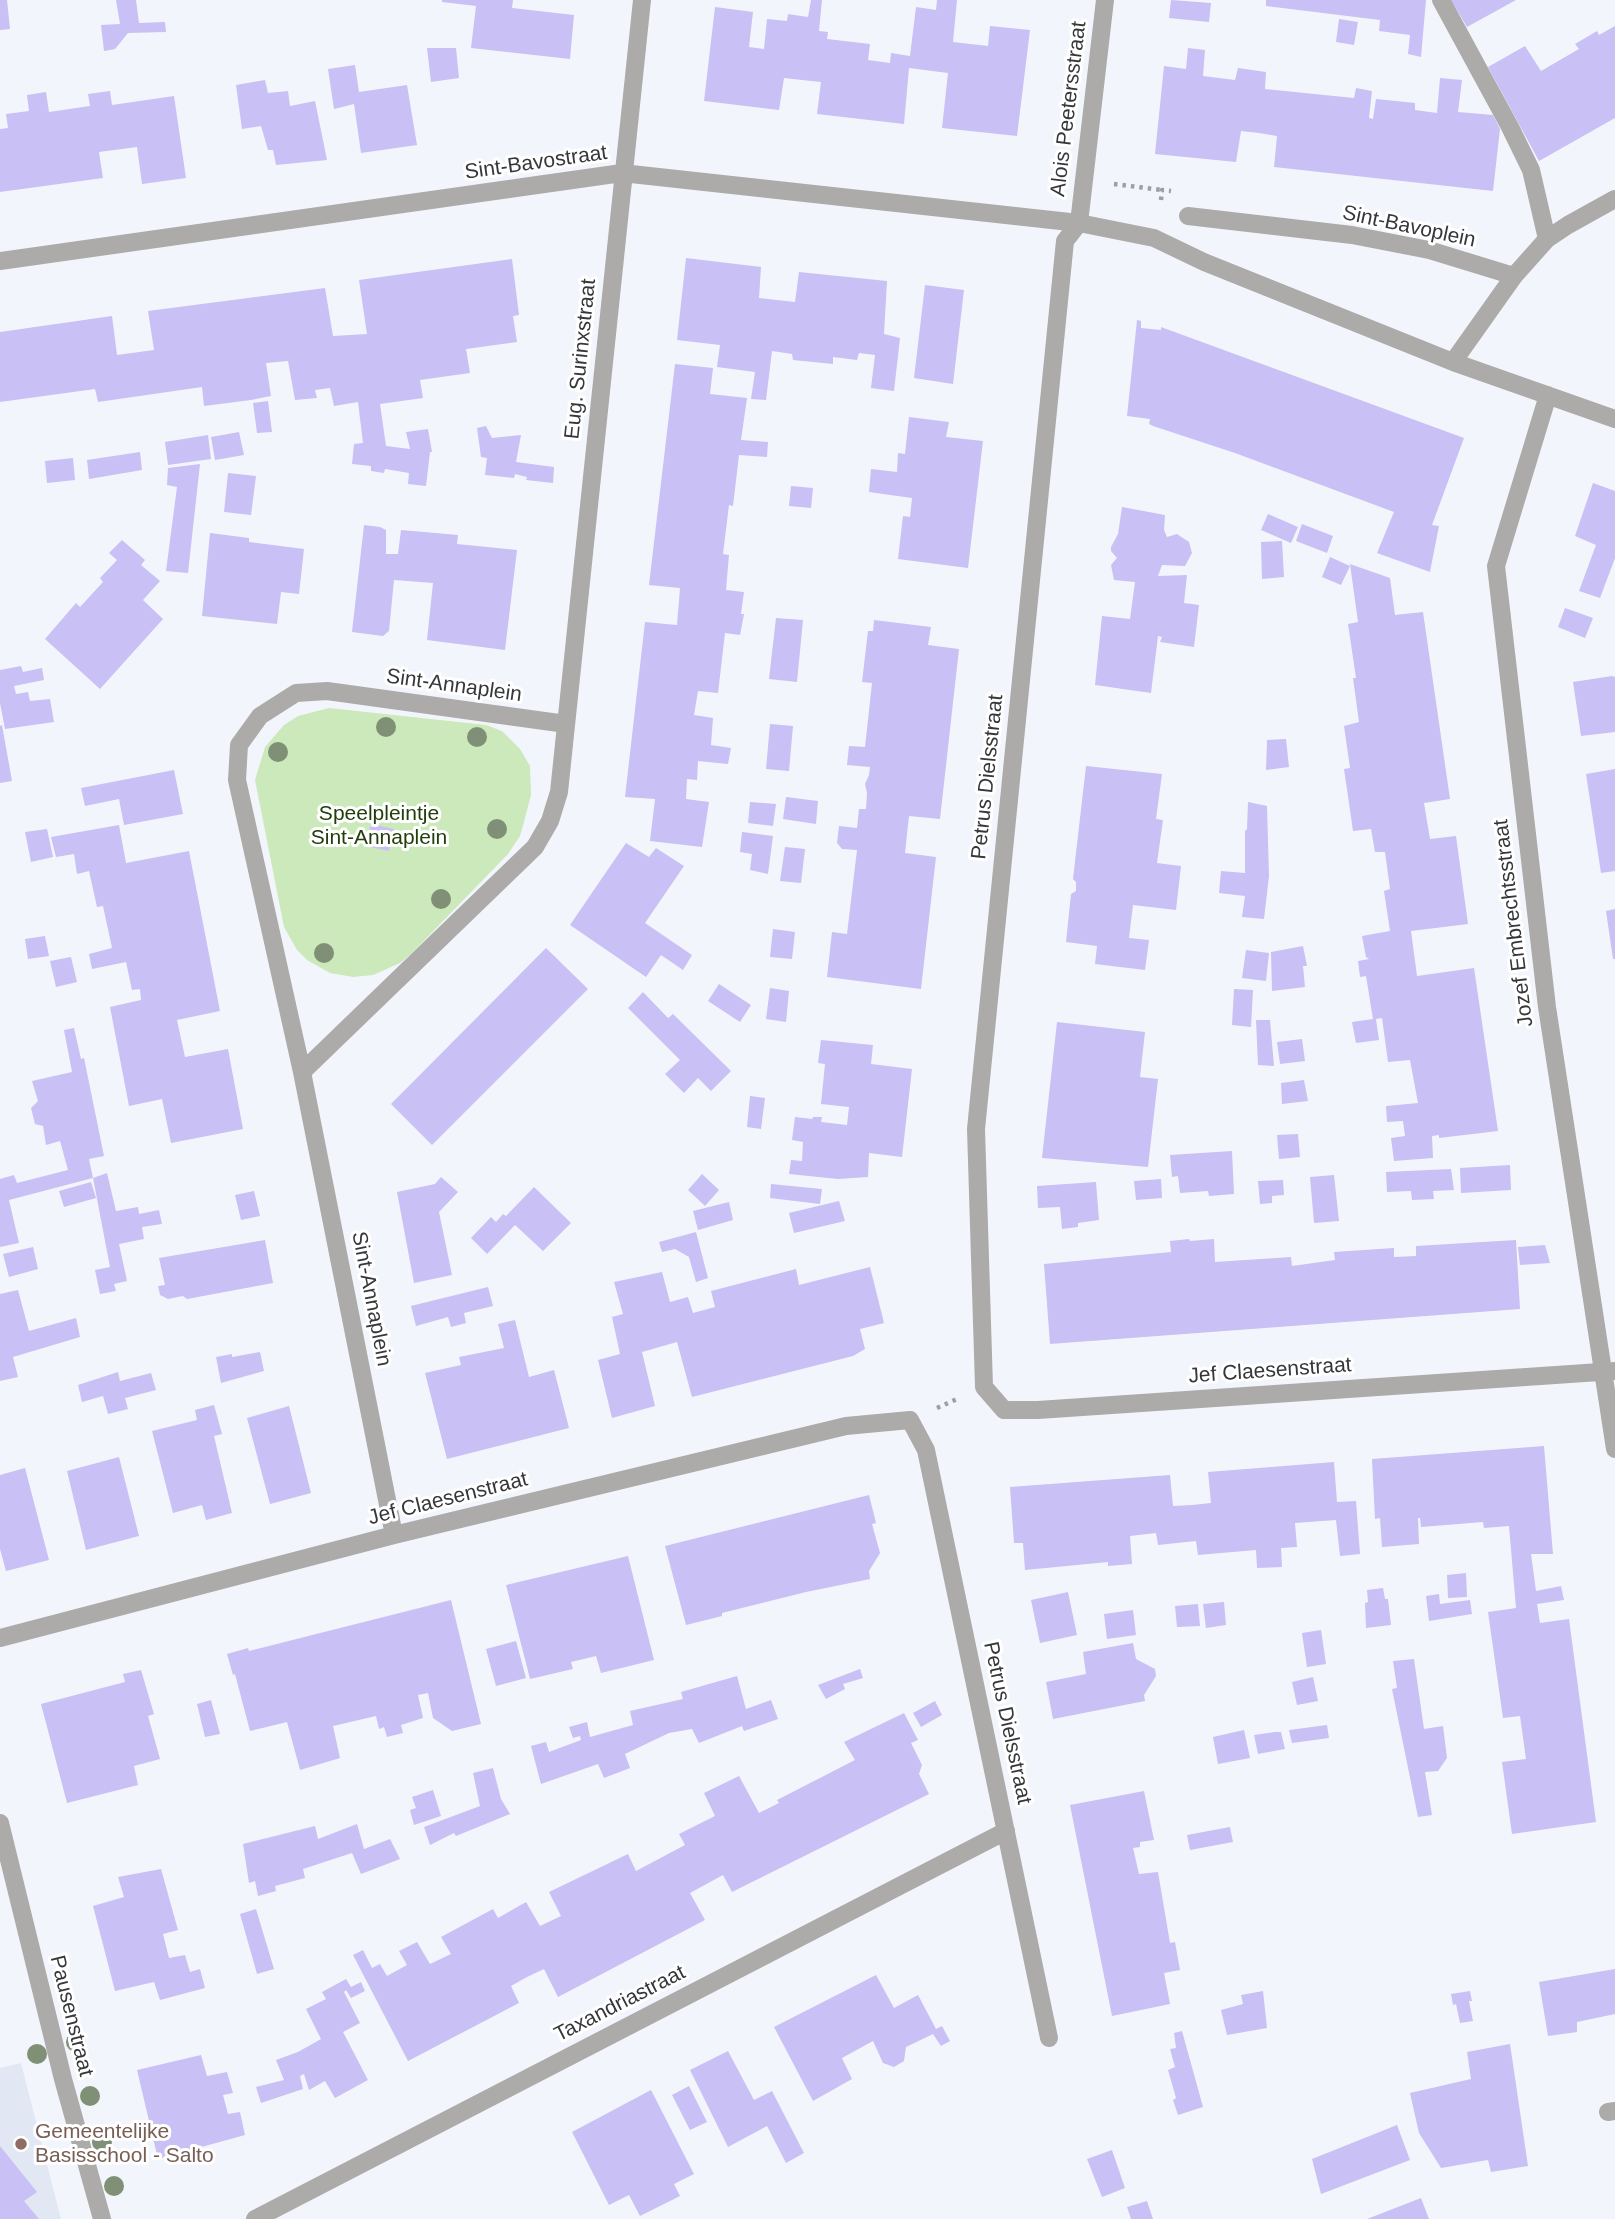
<!DOCTYPE html>
<style>
body{margin:0}
canvas{display:block;background:#f2f5fb}
</style>
<canvas width="1615" height="2219"></canvas>
<script>
const g = document.querySelector('canvas').getContext('2d');
g.lineJoin = 'round';
function fillPath(path, color) { g.fillStyle = color; g.fill(path, 'evenodd'); }
const shape = rows => new Path2D(rows.map(r => 'M' + r).join(''));
function strokePath(path, color, width, dash) { g.strokeStyle = color; g.lineWidth = width; g.lineCap = dash ? 'butt' : 'round'; g.setLineDash(dash || []); g.stroke(path); }
function label(font, color, halo, rows, align = 'center') {
  g.font = font + ' Helvetica,sans-serif'; g.lineWidth = 6; g.setLineDash([]); g.textBaseline = 'middle'; g.strokeStyle = halo; g.fillStyle = color; for (const [text, x, y, turn = 0] of rows) {
    g.save(); g.translate(x, y); g.rotate((+turn || 0) * Math.PI / 180); g.textAlign = isNaN(turn) ? turn : align; if (halo) g.strokeText(text, 0, 0); g.fillText(text, 0, 0); g.restore();
  }
}
const built = shape([
 [21,2063,61,2219,0,2219,0,2068]
]);
const green = shape([
 [329,708,486,725,502,731,520,749,530,766,531,795,525,818,520,836,508,854,412,953,400,963,373,975,353,977,330,973,307,960,297,950,284,927,255,780,265,747,284,725,298,716]
]);
const building = shape([
 [0,0,7,0,10,29,0,30],
 [116,0,136,0,139,23,165,22,166,32,128,33,115,49,104,51,101,25,120,24],
 [442,0,513,0,512,8,574,15,570,59,471,48,476,6,442,2],
 [811,0,822,0,819,31,828,32,827,39,870,44,868,60,890,63,891,53,910,56,916,7,936,10,937,0,957,0,953,42,988,46,990,26,1030,30,1017,136,942,128,948,73,909,68,904,124,817,114,821,82,802,80,784,78,779,110,704,101,715,7,753,12,749,47,764,49,767,19,787,21,788,14,808,17],
 [1171,0,1211,3,1209,22,1169,18],
 [1266,0,1426,0,1421,57,1408,54,1410,35,1379,31,1380,20,1266,6],
 [1451,0,1516,0,1467,27],
 [1339,19,1358,22,1354,45,1336,42],
 [1615,26,1615,118,1539,161,1488,67,1525,46,1541,71,1579,49,1575,44,1597,31,1599,35],
 [427,48,456,48,459,78,431,82],
 [1188,48,1205,50,1203,76,1235,80,1238,68,1266,72,1265,89,1354,98,1356,88,1372,91,1369,118,1373,119,1376,99,1415,103,1415,110,1437,113,1440,78,1462,80,1458,112,1493,115,1500,129,1493,191,1274,167,1277,136,1259,133,1241,131,1236,162,1155,154,1164,66,1186,69],
 [355,65,359,92,407,85,417,145,361,153,354,104,334,109,328,69],
 [265,80,268,93,288,91,290,106,315,101,327,160,276,165,273,150,268,150,261,126,242,129,236,85],
 [110,91,112,105,174,96,186,178,142,184,137,147,99,152,103,178,0,192,0,129,8,128,6,114,29,111,27,95,46,92,49,112,90,106,88,94],
 [686,258,761,267,759,298,795,302,799,272,887,281,884,334,900,338,894,391,871,388,875,355,859,353,857,360,833,357,833,364,793,360,792,354,772,351,766,400,751,399,755,372,717,367,720,345,677,340],
 [512,259,519,315,513,316,517,342,466,349,470,373,420,380,423,398,380,404,386,446,410,449,406,432,428,429,432,452,430,452,426,486,408,484,409,473,385,469,384,473,371,471,371,466,352,464,354,444,363,443,358,402,334,406,330,388,315,390,317,398,295,400,288,361,266,363,271,396,251,400,204,406,202,387,98,402,95,389,0,402,0,332,112,316,117,355,154,350,148,311,325,288,333,336,367,334,359,280],
 [925,285,964,290,953,384,914,378],
 [1137,320,1141,321,1141,328,1161,330,1161,327,1464,438,1432,525,1439,526,1430,572,1377,553,1394,512,1235,453,1153,426,1149,424,1150,419,1127,416],
 [675,364,713,368,710,394,747,398,741,440,768,442,767,457,739,455,733,506,729,505,723,554,729,555,726,590,744,592,741,614,744,614,740,635,725,633,718,693,698,691,694,715,713,718,711,745,731,748,728,764,698,761,697,780,687,779,686,799,709,802,702,847,650,841,655,799,625,797,645,622,677,625,680,588,649,585],
 [268,401,272,432,257,433,253,403],
 [909,417,949,422,946,437,983,441,968,568,898,559,903,516,910,517,912,498,869,492,871,469,897,472,898,453,905,454],
 [486,426,492,438,521,435,516,462,554,467,553,483,526,480,527,477,515,474,514,478,485,475,487,458,481,457,477,428],
 [239,432,244,455,215,460,211,437],
 [208,435,211,459,168,465,165,442],
 [140,452,142,470,89,479,87,460],
 [73,458,75,480,47,483,45,461],
 [200,464,188,573,166,571,177,487,167,485,168,468],
 [228,473,256,476,251,515,224,512],
 [1593,483,1615,491,1615,558,1600,598,1579,591,1596,545,1575,536],
 [791,486,813,488,811,508,789,506],
 [1122,507,1165,515,1164,530,1167,537,1177,534,1189,542,1192,553,1185,566,1162,565,1158,576,1187,575,1184,603,1199,605,1194,647,1160,642,1162,637,1158,636,1151,693,1095,685,1102,616,1130,619,1135,582,1114,580,1111,565,1117,558,1111,551,1111,547,1118,534],
 [1268,514,1298,527,1291,543,1261,530],
 [1302,524,1333,536,1327,553,1296,541],
 [364,525,380,527,386,530,386,554,398,554,401,530,458,535,457,544,517,550,505,650,427,640,433,583,394,580,389,631,383,636,352,632],
 [210,533,249,538,249,542,304,549,299,594,281,592,277,624,202,616],
 [122,540,145,560,141,565,160,581,143,600,163,619,100,689,45,639,76,603,80,607,103,582,100,578,117,560,109,553],
 [1282,541,1284,577,1262,579,1261,542],
 [1330,557,1350,566,1341,585,1322,577],
 [1350,564,1390,578,1395,615,1423,612,1450,799,1424,803,1430,839,1456,836,1468,924,1411,931,1417,976,1474,968,1498,1131,1439,1138,1439,1135,1432,1136,1433,1158,1394,1161,1391,1138,1405,1136,1403,1121,1387,1122,1386,1106,1418,1103,1410,1060,1388,1062,1382,1018,1376,1019,1379,1040,1356,1043,1352,1022,1373,1019,1366,976,1360,977,1358,961,1369,959,1366,957,1362,936,1390,931,1384,891,1390,889,1385,852,1375,852,1371,829,1353,831,1344,769,1350,768,1344,726,1359,722,1353,678,1356,678,1348,624,1358,622],
 [1565,608,1593,618,1585,638,1558,627],
 [776,618,803,620,797,682,769,679],
 [874,620,931,627,928,645,959,649,940,819,909,816,907,834,905,853,936,857,921,989,827,977,832,932,847,934,857,850,842,849,837,843,839,826,857,828,859,809,866,809,867,793,865,784,869,775,870,767,847,765,849,746,865,747,872,683,862,682,868,631,873,631],
 [21,666,23,672,42,668,44,680,14,686,16,694,28,692,30,701,50,699,54,722,5,729,0,703,0,670],
 [1612,676,1615,677,1615,732,1581,736,1573,682],
 [770,724,793,726,789,771,766,769],
 [2,725,12,781,0,783,0,726],
 [1286,739,1289,767,1266,770,1267,740],
 [1086,766,1162,774,1156,819,1163,820,1157,863,1181,866,1176,910,1133,905,1129,938,1149,940,1145,970,1095,964,1097,946,1066,942,1071,894,1076,891,1076,882,1073,879],
 [1615,769,1615,871,1601,873,1586,774],
 [174,770,183,814,124,825,119,799,85,806,81,788],
 [786,797,818,801,816,824,783,819],
 [750,802,776,804,773,826,748,823],
 [1248,802,1267,806,1269,876,1264,919,1242,917,1245,896,1219,893,1221,871,1245,873,1245,831,1247,829],
 [371,824,394,829,389,851,366,846],
 [119,825,126,863,189,851,220,1011,177,1020,185,1057,228,1049,243,1129,171,1143,162,1099,129,1106,110,1007,141,1000,140,989,132,990,126,962,92,969,89,954,112,948,103,906,97,907,89,871,77,874,74,854,56,857,51,837],
 [47,829,53,857,31,862,25,832],
 [742,832,773,836,768,874,750,870,752,854,740,852],
 [626,843,649,857,656,848,684,866,645,923,692,955,683,970,661,955,646,977,570,925],
 [785,847,805,849,801,883,780,881],
 [1615,909,1615,959,1613,959,1606,911],
 [773,929,795,932,792,959,770,957],
 [45,936,49,956,28,959,25,939],
 [1303,946,1307,966,1303,966,1305,987,1272,991,1271,952],
 [546,948,588,989,432,1145,391,1104],
 [1246,950,1269,953,1266,981,1242,978],
 [71,957,77,982,56,987,50,961],
 [719,984,751,1005,740,1022,708,1001],
 [770,988,789,991,786,1022,766,1019],
 [1234,989,1253,990,1251,1027,1232,1025],
 [643,992,668,1018,673,1014,731,1071,711,1091,698,1078,684,1093,665,1074,680,1060,628,1008],
 [1256,1020,1270,1020,1274,1066,1258,1065],
 [1057,1022,1145,1032,1140,1077,1158,1079,1148,1167,1042,1158],
 [74,1028,81,1059,84,1058,104,1156,89,1159,93,1178,9,1200,19,1243,0,1247,0,1179,14,1175,17,1183,68,1170,60,1141,46,1145,43,1126,35,1124,31,1108,38,1101,32,1081,72,1072,64,1030],
 [1302,1039,1305,1061,1280,1064,1277,1042],
 [821,1040,873,1045,871,1064,912,1069,902,1157,869,1153,868,1177,838,1179,789,1174,791,1160,802,1161,803,1142,792,1140,795,1117,812,1119,813,1117,822,1117,821,1122,847,1125,849,1107,821,1104,825,1064,818,1063],
 [1304,1080,1308,1101,1282,1104,1281,1083],
 [750,1096,765,1098,761,1129,747,1127],
 [1298,1134,1300,1157,1279,1159,1277,1135],
 [1232,1151,1234,1194,1209,1196,1208,1191,1180,1193,1178,1176,1172,1177,1170,1155],
 [1510,1165,1511,1190,1461,1193,1460,1168],
 [1451,1169,1454,1190,1433,1191,1434,1199,1412,1200,1411,1191,1387,1192,1386,1172],
 [107,1173,116,1211,138,1207,139,1214,159,1210,162,1224,142,1227,144,1239,119,1244,127,1281,114,1284,116,1291,100,1294,95,1270,110,1267,93,1178],
 [702,1174,719,1190,705,1206,688,1190],
 [1334,1175,1339,1221,1314,1223,1310,1177],
 [441,1177,458,1192,439,1212,452,1275,414,1283,397,1192,435,1184],
 [1161,1179,1162,1198,1136,1200,1134,1181],
 [1283,1180,1284,1195,1272,1196,1272,1203,1260,1204,1258,1181],
 [91,1182,96,1198,64,1207,59,1191],
 [1096,1182,1099,1220,1078,1223,1078,1227,1062,1229,1060,1207,1038,1208,1037,1186],
 [771,1184,822,1189,820,1204,770,1198],
 [534,1187,571,1223,543,1251,515,1225,487,1254,471,1238,491,1217,496,1222,503,1214,506,1216],
 [254,1191,260,1216,241,1220,235,1195],
 [839,1201,845,1221,794,1233,789,1213],
 [729,1202,733,1220,698,1230,693,1211],
 [696,1232,708,1278,696,1282,689,1257,675,1249,662,1252,659,1242],
 [1189,1239,1190,1241,1214,1239,1215,1262,1291,1257,1292,1266,1335,1260,1334,1252,1394,1248,1394,1257,1416,1256,1416,1246,1516,1240,1520,1309,1050,1344,1044,1264,1171,1252,1170,1241],
 [265,1240,273,1283,187,1299,183,1296,168,1299,160,1295,158,1286,165,1285,159,1258],
 [1545,1245,1550,1263,1520,1265,1518,1247],
 [33,1247,38,1269,9,1277,3,1254],
 [870,1267,884,1323,860,1329,865,1349,853,1356,692,1397,677,1342,642,1352,655,1406,612,1418,598,1360,620,1354,612,1317,623,1314,614,1282,662,1272,670,1302,688,1297,693,1313,715,1307,711,1291,796,1269,799,1285],
 [488,1287,493,1306,464,1313,466,1323,451,1327,448,1317,416,1326,411,1306],
 [18,1290,29,1331,76,1318,80,1337,13,1357,18,1377,0,1381,0,1294],
 [515,1320,529,1377,554,1370,569,1428,447,1459,425,1373,461,1365,459,1357,504,1348,498,1324],
 [260,1352,264,1371,221,1383,216,1357,232,1354,232,1357],
 [118,1372,120,1381,151,1373,156,1390,125,1398,128,1409,108,1414,103,1396,82,1402,78,1385],
 [214,1405,222,1434,214,1436,232,1513,206,1520,202,1505,173,1513,152,1431,197,1420,195,1410],
 [289,1406,311,1493,270,1504,247,1418],
 [1544,1446,1553,1554,1531,1554,1536,1591,1561,1586,1564,1600,1537,1604,1540,1623,1569,1619,1596,1822,1512,1834,1502,1762,1526,1759,1520,1716,1503,1718,1488,1612,1516,1608,1509,1526,1484,1528,1483,1522,1421,1527,1420,1518,1418,1518,1419,1544,1382,1547,1380,1518,1375,1519,1372,1459],
 [119,1457,139,1536,86,1550,67,1471],
 [1334,1462,1337,1502,1356,1501,1360,1554,1340,1556,1336,1520,1295,1523,1297,1547,1281,1548,1282,1567,1257,1568,1256,1550,1198,1555,1196,1541,1158,1545,1156,1533,1130,1536,1132,1564,1108,1566,1108,1562,1025,1570,1023,1543,1014,1543,1010,1487,1170,1475,1173,1506,1192,1505,1211,1503,1208,1472],
 [25,1468,49,1560,6,1571,0,1549,0,1475],
 [869,1495,876,1523,872,1524,880,1553,869,1571,870,1579,806,1592,722,1613,722,1616,686,1625,665,1546],
 [628,1556,654,1660,601,1673,596,1656,571,1662,573,1669,530,1679,506,1585],
 [1466,1573,1467,1597,1448,1598,1447,1575],
 [1383,1588,1385,1599,1388,1599,1391,1625,1366,1628,1365,1603,1368,1602,1367,1590],
 [1068,1592,1077,1635,1040,1643,1031,1600],
 [1439,1594,1440,1604,1470,1600,1472,1614,1429,1621,1426,1596],
 [451,1600,481,1724,452,1731,433,1718,428,1693,418,1695,423,1718,401,1725,403,1733,387,1737,384,1727,379,1729,376,1716,333,1726,340,1758,300,1770,287,1722,250,1731,235,1674,233,1675,227,1654,248,1648,249,1651],
 [1224,1602,1226,1625,1206,1628,1203,1604],
 [1198,1604,1200,1626,1177,1627,1175,1606],
 [1133,1610,1136,1635,1107,1639,1104,1614],
 [1321,1630,1326,1664,1307,1667,1302,1633],
 [516,1641,526,1678,496,1686,486,1649],
 [1133,1643,1136,1659,1155,1669,1156,1676,1144,1695,1145,1701,1053,1719,1046,1682,1086,1674,1083,1652],
 [1414,1659,1424,1729,1443,1726,1447,1758,1438,1771,1425,1772,1432,1815,1418,1817,1392,1689,1397,1688,1393,1661],
 [860,1669,863,1678,843,1684,845,1689,826,1699,818,1685],
 [141,1670,154,1714,148,1716,160,1759,134,1766,138,1785,67,1803,41,1704,125,1682,123,1674],
 [737,1676,746,1709,771,1700,778,1719,744,1731,742,1726,699,1743,692,1729,669,1733,625,1754,630,1768,604,1778,598,1764,541,1784,531,1746,546,1742,549,1752,581,1740,580,1736,573,1738,569,1727,587,1722,590,1737,633,1725,630,1711,683,1699,681,1692],
 [1313,1677,1318,1701,1297,1705,1292,1682],
 [211,1700,220,1734,205,1737,197,1704],
 [935,1701,942,1715,921,1727,913,1713],
 [904,1713,918,1740,911,1743,922,1765,919,1774,929,1794,732,1892,723,1875,690,1893,705,1920,558,1997,544,1969,527,1977,511,1986,519,2003,408,2061,353,1955,363,1950,372,1968,380,1964,387,1976,407,1965,399,1951,417,1942,430,1964,451,1954,441,1937,493,1909,498,1918,526,1902,540,1926,561,1916,549,1892,628,1854,636,1871,685,1845,679,1834,715,1816,704,1793,739,1776,759,1813,779,1803,777,1800,855,1760,844,1742],
 [1327,1725,1329,1738,1292,1743,1289,1730],
 [1244,1730,1250,1758,1218,1764,1213,1737],
 [1275,1732,1281,1732,1285,1749,1258,1754,1254,1735],
 [493,1768,501,1799,510,1814,456,1836,454,1833,430,1845,424,1827,480,1806,473,1773],
 [433,1790,441,1816,414,1825,410,1810,416,1808,412,1797],
 [1144,1791,1154,1840,1140,1842,1140,1847,1133,1848,1139,1874,1158,1872,1170,1943,1175,1942,1180,1970,1164,1973,1170,2004,1112,2016,1070,1805],
 [357,1824,364,1849,390,1839,400,1859,361,1874,352,1853,303,1869,305,1878,275,1886,276,1891,258,1896,255,1881,249,1883,243,1844,315,1826,318,1839],
 [1230,1827,1233,1842,1190,1850,1187,1835],
 [161,1869,178,1930,163,1934,169,1958,185,1955,190,1972,200,1969,205,1988,160,2000,154,1982,115,1991,93,1906,124,1897,118,1877],
 [256,1909,274,1969,257,1974,240,1914],
 [1615,1969,1615,2014,1577,2022,1577,2032,1548,2036,1539,1982],
 [876,1975,894,2008,918,1995,936,2029,942,2026,950,2041,941,2046,933,2034,906,2047,904,2061,894,2067,883,2063,873,2041,842,2058,852,2079,813,2101,774,2027],
 [346,1979,351,1987,361,1982,365,1991,351,1998,346,1990,344,1992,360,2023,343,2032,368,2080,335,2098,325,2081,309,2090,304,2074,300,2076,303,2089,261,2103,256,2087,284,2080,276,2060,298,2052,321,2039,306,2009,326,1999,322,1992],
 [1263,1991,1267,2028,1227,2035,1221,2010,1243,2004,1241,1995],
 [1470,1991,1472,2001,1469,2001,1473,2021,1460,2023,1456,2004,1453,2005,1451,1994],
 [1182,2031,1203,2107,1178,2115,1173,2100,1176,2098,1168,2070,1175,2067,1170,2049,1176,2048,1174,2033],
 [1510,2044,1528,2166,1491,2172,1488,2160,1441,2168,1419,2133,1410,2093,1471,2079,1467,2052],
 [728,2051,754,2100,772,2091,804,2153,786,2163,767,2126,728,2147,690,2070],
 [201,2055,207,2076,227,2072,233,2093,223,2095,228,2114,240,2112,245,2135,158,2159,137,2070],
 [689,2086,707,2122,690,2130,672,2095],
 [651,2090,694,2174,674,2184,680,2196,640,2216,629,2195,609,2205,572,2132],
 [1397,2125,1410,2160,1321,2194,1312,2159],
 [0,2146,37,2192,24,2201,39,2219,0,2219],
 [1112,2150,1125,2188,1102,2197,1087,2159],
 [1421,2198,1429,2219,1367,2219],
 [1147,2201,1153,2219,1131,2219,1127,2207]
]);
const path = shape([
 [1114,184,1162,190],
 [1161,200,1162,190,1171,191],
 [937,1408,957,1399]
]);
const minor = shape([
 [1441,0,1510,127,1531,170,1547,239],
 [1188,216,1352,235,1429,250,1514,276],
 [1079,223,1065,241,976,1129,984,1387,1004,1410,1038,1410,1615,1371],
 [1079,223,1105,0],
 [0,261,622,173,1079,223,1154,238,1204,262,1453,362,1615,419],
 [1453,362,1514,276,1547,239,1568,225,1615,199],
 [1548,395,1496,566,1547,1007,1615,1449],
 [302,1072,535,847,550,821,559,792,642,0],
 [394,1535,302,1072,237,780,239,745,260,716,296,693,327,691,566,724],
 [0,1638,394,1535,846,1426,910,1420,926,1450,1049,2038],
 [0,1823,63,2079,102,2219],
 [1608,2112,1615,2111],
 [255,2219,1006,1831]
]);
const trees = [
 [386,727],
 [477,737],
 [278,752],
 [497,829],
 [441,899],
 [324,953],
 [76,2042],
 [37,2054],
 [90,2096],
 [102,2142],
 [114,2186]
];
const markers = [
 [21,2144,7,"#8d6e63"]
];
const streetNames = [
 ["Alois Peetersstraat",1069,109,-83],
 ["Sint-Bavostraat",536,163,-8],
 ["Sint-Bavoplein",1409,227,12],
 ["Eug. Surinxstraat",581,359,-84],
 ["Sint-Annaplein",454,686,8],
 ["Petrus Dielsstraat",988,777,-84],
 ["Jozef Embrechtsstraat",1514,923,-97],
 ["Sint-Annaplein",371,1299,79],
 ["Jef Claesenstraat",1270,1371,-4],
 ["Jef Claesenstraat",448,1499,-14],
 ["Petrus Dielsstraat",1007,1723,78],
 ["Taxandriastraat",620,2004,-27],
 ["Pausenstraat",71,2016,76]
];
const parkNames = [
 ["Speelpleintje",379,814],
 ["Sint-Annaplein",379,838]
];
const educationNames = [
 ["Gemeentelijke",35,2132],
 ["Basisschool - Salto",35,2156]
];
fillPath(built, '#e1e8f4');
fillPath(green, '#cbe9bb');
fillPath(building, '#c9c0f5');
strokePath(path, '#9d9fa4', 4.5, [3.5, 5]);
strokePath(minor, '#adaba9', 18);
g.fillStyle = '#809077';
for (const [x, y] of trees) { g.beginPath(); g.arc(x, y, 10, 0, 2 * Math.PI); g.fill(); }
for (const [x, y, r, color] of markers) { const dot = new Path2D(); dot.arc(x, y, r, 0, 2 * Math.PI); g.fillStyle = color; g.fill(dot); strokePath(dot, '#fff', 2.5); }
label('21px', '#36373a', '#fff', streetNames);
label('21px', '#223e0b', '#fff', parkNames);
label('21px', '#785e54', '#fff', educationNames, 'left');
</script>
